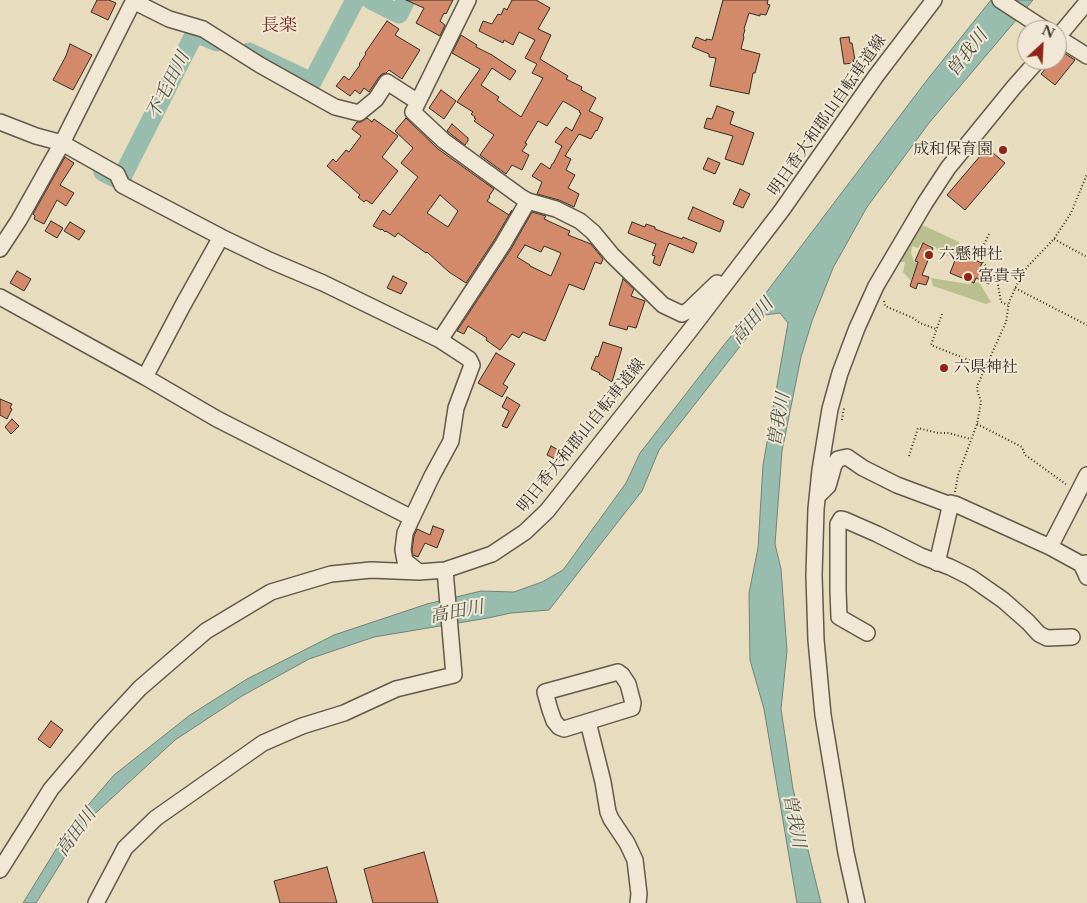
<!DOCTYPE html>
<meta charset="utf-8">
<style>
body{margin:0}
#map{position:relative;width:1087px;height:903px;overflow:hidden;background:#e8dcbe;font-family:Cardo,serif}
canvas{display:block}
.north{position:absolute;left:1017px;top:20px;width:50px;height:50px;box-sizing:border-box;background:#f0e8d5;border:1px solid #a59d8e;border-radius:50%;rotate:25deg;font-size:14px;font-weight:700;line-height:20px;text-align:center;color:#342d23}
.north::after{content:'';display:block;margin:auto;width:18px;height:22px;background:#8f2418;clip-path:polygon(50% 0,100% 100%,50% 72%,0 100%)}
</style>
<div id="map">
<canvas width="1087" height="903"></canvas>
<div class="north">N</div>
</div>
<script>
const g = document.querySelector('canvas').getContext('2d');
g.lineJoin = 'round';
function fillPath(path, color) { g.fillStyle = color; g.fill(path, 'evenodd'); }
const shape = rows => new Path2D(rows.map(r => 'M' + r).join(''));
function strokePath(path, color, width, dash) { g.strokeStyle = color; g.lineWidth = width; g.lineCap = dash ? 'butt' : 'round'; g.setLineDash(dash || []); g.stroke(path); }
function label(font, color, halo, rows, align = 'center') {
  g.font = font + ' Cardo,"Noto Serif JP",serif'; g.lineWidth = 4; g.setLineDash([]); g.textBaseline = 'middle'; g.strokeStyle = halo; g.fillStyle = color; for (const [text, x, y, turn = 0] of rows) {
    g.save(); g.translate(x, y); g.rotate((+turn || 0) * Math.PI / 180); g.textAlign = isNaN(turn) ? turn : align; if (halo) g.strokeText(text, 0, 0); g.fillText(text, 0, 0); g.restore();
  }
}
const green = shape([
 [918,223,959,242,960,250,956,254,947,256,938,252,936,247,922,242,918,248,912,246,911,253,914,262,920,265,920,274,914,272,911,281,903,272,905,262,896,262],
 [931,278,968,284,979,282,991,302,986,304,933,286]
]);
const water = shape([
 [991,0,1033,0,929,123,867,207,833,268,812,321,801,357,782,451,775,544,781,569,787,651,781,709,793,789,821,903,797,903,764,709,750,660,749,593,758,548,763,465,788,323,780,313,765,315,745,340,659,450,642,491,549,610,511,613,488,618,374,637,309,659,242,696,175,740,87,821,36,903,23,903,71,825,114,775,190,715,247,679,334,635,427,604,481,591,514,592,542,582,563,570,626,483,640,453,723,346,759,302,927,80,991,0]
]);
const river = shape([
 [371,0,399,14,406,0],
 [249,52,312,82,355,0],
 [103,172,115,178,123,175,195,33,217,42]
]);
const building = shape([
 [97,0,109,0,116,3,108,20,91,12,97,0],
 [406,0,453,0,446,14,444,13,440,21,445,25,440,36,416,23,424,8,406,0],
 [512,0,536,0,550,8,538,29,551,35,540,59,568,76,566,79,582,87,581,90,596,98,589,111,603,118,597,131,596,130,591,139,579,134,565,156,571,159,566,170,575,175,568,188,579,194,574,207,559,200,537,194,542,182,532,176,541,163,550,169,552,164,553,164,562,146,555,142,566,127,572,131,581,113,579,112,580,111,563,101,547,126,538,121,525,143,527,144,522,151,529,155,522,170,512,165,506,174,480,155,494,135,474,121,476,119,474,118,475,117,471,114,473,112,457,102,480,69,452,53,461,35,477,45,476,47,492,55,516,71,510,80,492,68,481,85,499,97,497,100,521,117,543,78,532,73,537,64,525,58,535,40,519,32,513,45,504,40,503,43,479,31,483,21,492,24,498,14,501,15,504,8,507,10,512,0],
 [723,0,768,0,767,4,770,5,766,15,760,14,760,16,749,13,744,29,745,30,743,36,744,37,741,49,760,54,755,73,753,73,749,94,710,86,716,58,709,57,709,54,692,47,696,37,706,41,706,39,712,40,723,0],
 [387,21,399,29,395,35,420,50,402,79,389,70,386,73,382,74,379,77,369,92,364,88,360,94,355,90,350,96,336,86,344,76,349,80,360,65,359,64,366,54,365,53,387,21],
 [849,37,850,43,852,43,855,60,853,60,854,63,844,64,840,38,849,37],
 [70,44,92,55,73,90,53,80,66,56,70,44],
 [1064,53,1075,60,1055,85,1041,74,1053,60,1059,60,1064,53],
 [441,90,456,101,444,119,429,108,441,90],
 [717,106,734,112,730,124,754,133,743,165,725,159,733,136,704,128,707,118,712,119,717,106],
 [367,118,372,122,374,119,398,136,382,157,398,171,372,204,366,200,364,202,358,197,360,195,327,166,333,159,336,162,346,150,349,152,361,136,352,129,357,122,361,122,367,118],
 [406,118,438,149,494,189,489,196,490,197,487,201,509,215,512,210,495,239,466,283,449,272,427,252,426,253,398,233,395,237,386,231,385,232,382,229,381,230,373,226,383,210,390,215,418,177,401,163,413,148,395,131,406,118],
 [440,195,458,211,448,227,427,213,440,195],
 [452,124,468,138,468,141,465,145,447,131,452,124],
 [987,148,1005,163,965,210,947,195,987,148],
 [65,157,74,163,60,185,74,193,66,206,57,200,44,224,34,219,35,216,33,214,65,157],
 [708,158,720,163,715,174,703,169,708,158],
 [740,189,750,194,743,208,733,204,740,189],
 [693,207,724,221,720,232,688,219,693,207],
 [532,212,546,216,544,219,570,231,568,235,591,244,603,259,601,264,595,262,584,290,569,284,545,341,523,332,519,338,512,334,500,350,486,340,487,338,468,326,464,334,457,331,511,249,532,212],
 [525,245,541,252,544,246,561,253,551,276,530,266,530,265,517,257,525,245],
 [51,221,63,228,57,238,45,231,51,221],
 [70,222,85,231,79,240,64,231,70,222],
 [632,222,645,227,646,224,655,227,655,229,682,239,683,237,697,243,693,253,669,243,660,266,653,263,655,256,652,255,656,244,628,233,632,222],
 [923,243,933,248,922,275,929,277,926,285,918,283,916,289,910,286,918,262,915,261,923,243],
 [958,253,982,263,979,270,993,276,989,284,976,278,974,283,950,273,958,253],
 [17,271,31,279,24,291,10,283,17,271],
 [393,276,407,283,401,294,387,288,393,276],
 [623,279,634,289,631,296,645,301,636,328,628,326,627,330,609,325,623,279],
 [603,342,622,348,612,382,599,374,600,373,591,369,596,356,598,357,603,342],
 [496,353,515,364,503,384,508,387,502,397,478,383,496,353],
 [507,397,520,405,507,428,502,426,509,411,502,407,507,397],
 [0,399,12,404,10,408,12,409,7,419,0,415,0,399],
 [12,419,19,426,11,434,5,427,12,419],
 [551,446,564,453,559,461,547,455,551,446],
 [433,526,444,530,437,548,425,543,418,557,413,555,412,550,414,536,417,529,430,535,433,526],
 [51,721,63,730,50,748,38,739,51,721],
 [424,852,438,903,373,903,364,869,424,852],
 [327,867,337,903,280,903,274,881,327,867]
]);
const path = shape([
 [989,234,980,253,979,258,984,264,993,273,998,285,1001,302,1008,305],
 [1054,239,1087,257],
 [1015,288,1087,325],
 [884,301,885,306,913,318,920,323,936,329],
 [942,314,931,345,986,367],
 [842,420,844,408],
 [977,424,1022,447,1025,455,1031,459,1067,485],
 [909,456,918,428,938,433,948,433,971,439],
 [955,492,958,475,977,424,981,402,977,389,978,384,1006,322,1009,302,1019,280,1028,266,1054,239,1071,213,1087,174]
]);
const minor = shape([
 [468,0,413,112,444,141,521,197,528,201,556,209,580,221,593,232,612,255,663,305,682,314,689,310,717,283],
 [1000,0,1046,30],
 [133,1,169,19,203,29,260,65,335,107,359,113,376,99,387,82,418,102],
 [1057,37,1087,56],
 [1057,38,1087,2],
 [0,122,36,136,62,143,117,174,122,185,221,237,269,260,323,283,440,340,469,359,472,365,456,408,451,441,432,476,412,518,405,533,403,550,405,561,419,572],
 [0,249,19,220,61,145,134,0],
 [0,297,145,377,217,419,412,518],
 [440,340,503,244,528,201],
 [145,377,183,305,221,237],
 [819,495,828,486,834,465,838,459,847,457,863,468,897,485,948,504,955,504,1050,547,1081,564,1087,563],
 [1050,547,1087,475],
 [937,563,951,503],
 [1081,564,1085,572,1087,577],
 [867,633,839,617,838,590,838,524,841,519,845,520,877,534,921,556,950,567,970,577,1003,600,1028,622,1039,634,1047,638,1072,637],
 [618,672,622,675,628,684,633,703,632,708,564,729,559,727,554,721,550,710,545,692,618,672],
 [588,722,603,782,608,812,611,819,627,843,635,860,639,894,638,903],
 [0,870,51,789,102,729,140,688,206,631,271,592,331,574,371,570,419,572,445,570,492,554,525,532,547,511,688,333,782,210,876,76,934,0],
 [96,903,125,848,156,818,263,743,302,726,344,713,396,689,454,675,445,570],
 [857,903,846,853,823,715,816,640,814,575,816,509,820,470,830,409,840,373,857,328,876,286,925,203,948,168,1014,87,1038,60]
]);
const markers = [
 [1003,150,5,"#8f2418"],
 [929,255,5,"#8f2418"],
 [968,277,5,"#8f2418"],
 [944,368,5,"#8f2418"]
];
const streetNames = [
 ["明日香大和郡山自転車道線",828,116,-55],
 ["明日香大和郡山自転車道線",582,436,-51]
];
const poiNames = [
 ["成和保育園",993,150,"right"],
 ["六懸神社",939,255],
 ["富貴寺",978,277],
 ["六県神社",954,368]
];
const neighbourhoodNames = [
 ["長楽",279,27]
];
const waterNames = [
 ["曽我川",968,54,-52],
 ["不毛田川",169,86,-63],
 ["高田川",753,322,-49],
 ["曽我川",780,420,-80],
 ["高田川",457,613,-11],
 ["曽我川",793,821,79],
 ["高田川",77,833,-54]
];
fillPath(green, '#babf8f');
fillPath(water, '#98bcae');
strokePath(water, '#708376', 1);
strokePath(river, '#98bcae', 19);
fillPath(building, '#d28a6b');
strokePath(building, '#342d23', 1);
strokePath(minor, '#61594a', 18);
strokePath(path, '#342d23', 2, [1, 2.5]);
strokePath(minor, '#f0e8d5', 15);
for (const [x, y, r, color] of markers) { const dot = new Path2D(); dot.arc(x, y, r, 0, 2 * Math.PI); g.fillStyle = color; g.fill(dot); strokePath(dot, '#f0e8d5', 2); }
label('16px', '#342d23', '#f0e8d5', streetNames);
label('16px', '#342d23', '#f0e8d5', poiNames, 'left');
label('18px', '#7a1f14', '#f0e8d5', neighbourhoodNames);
label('italic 18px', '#4d5146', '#f0e8d5', waterNames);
</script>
